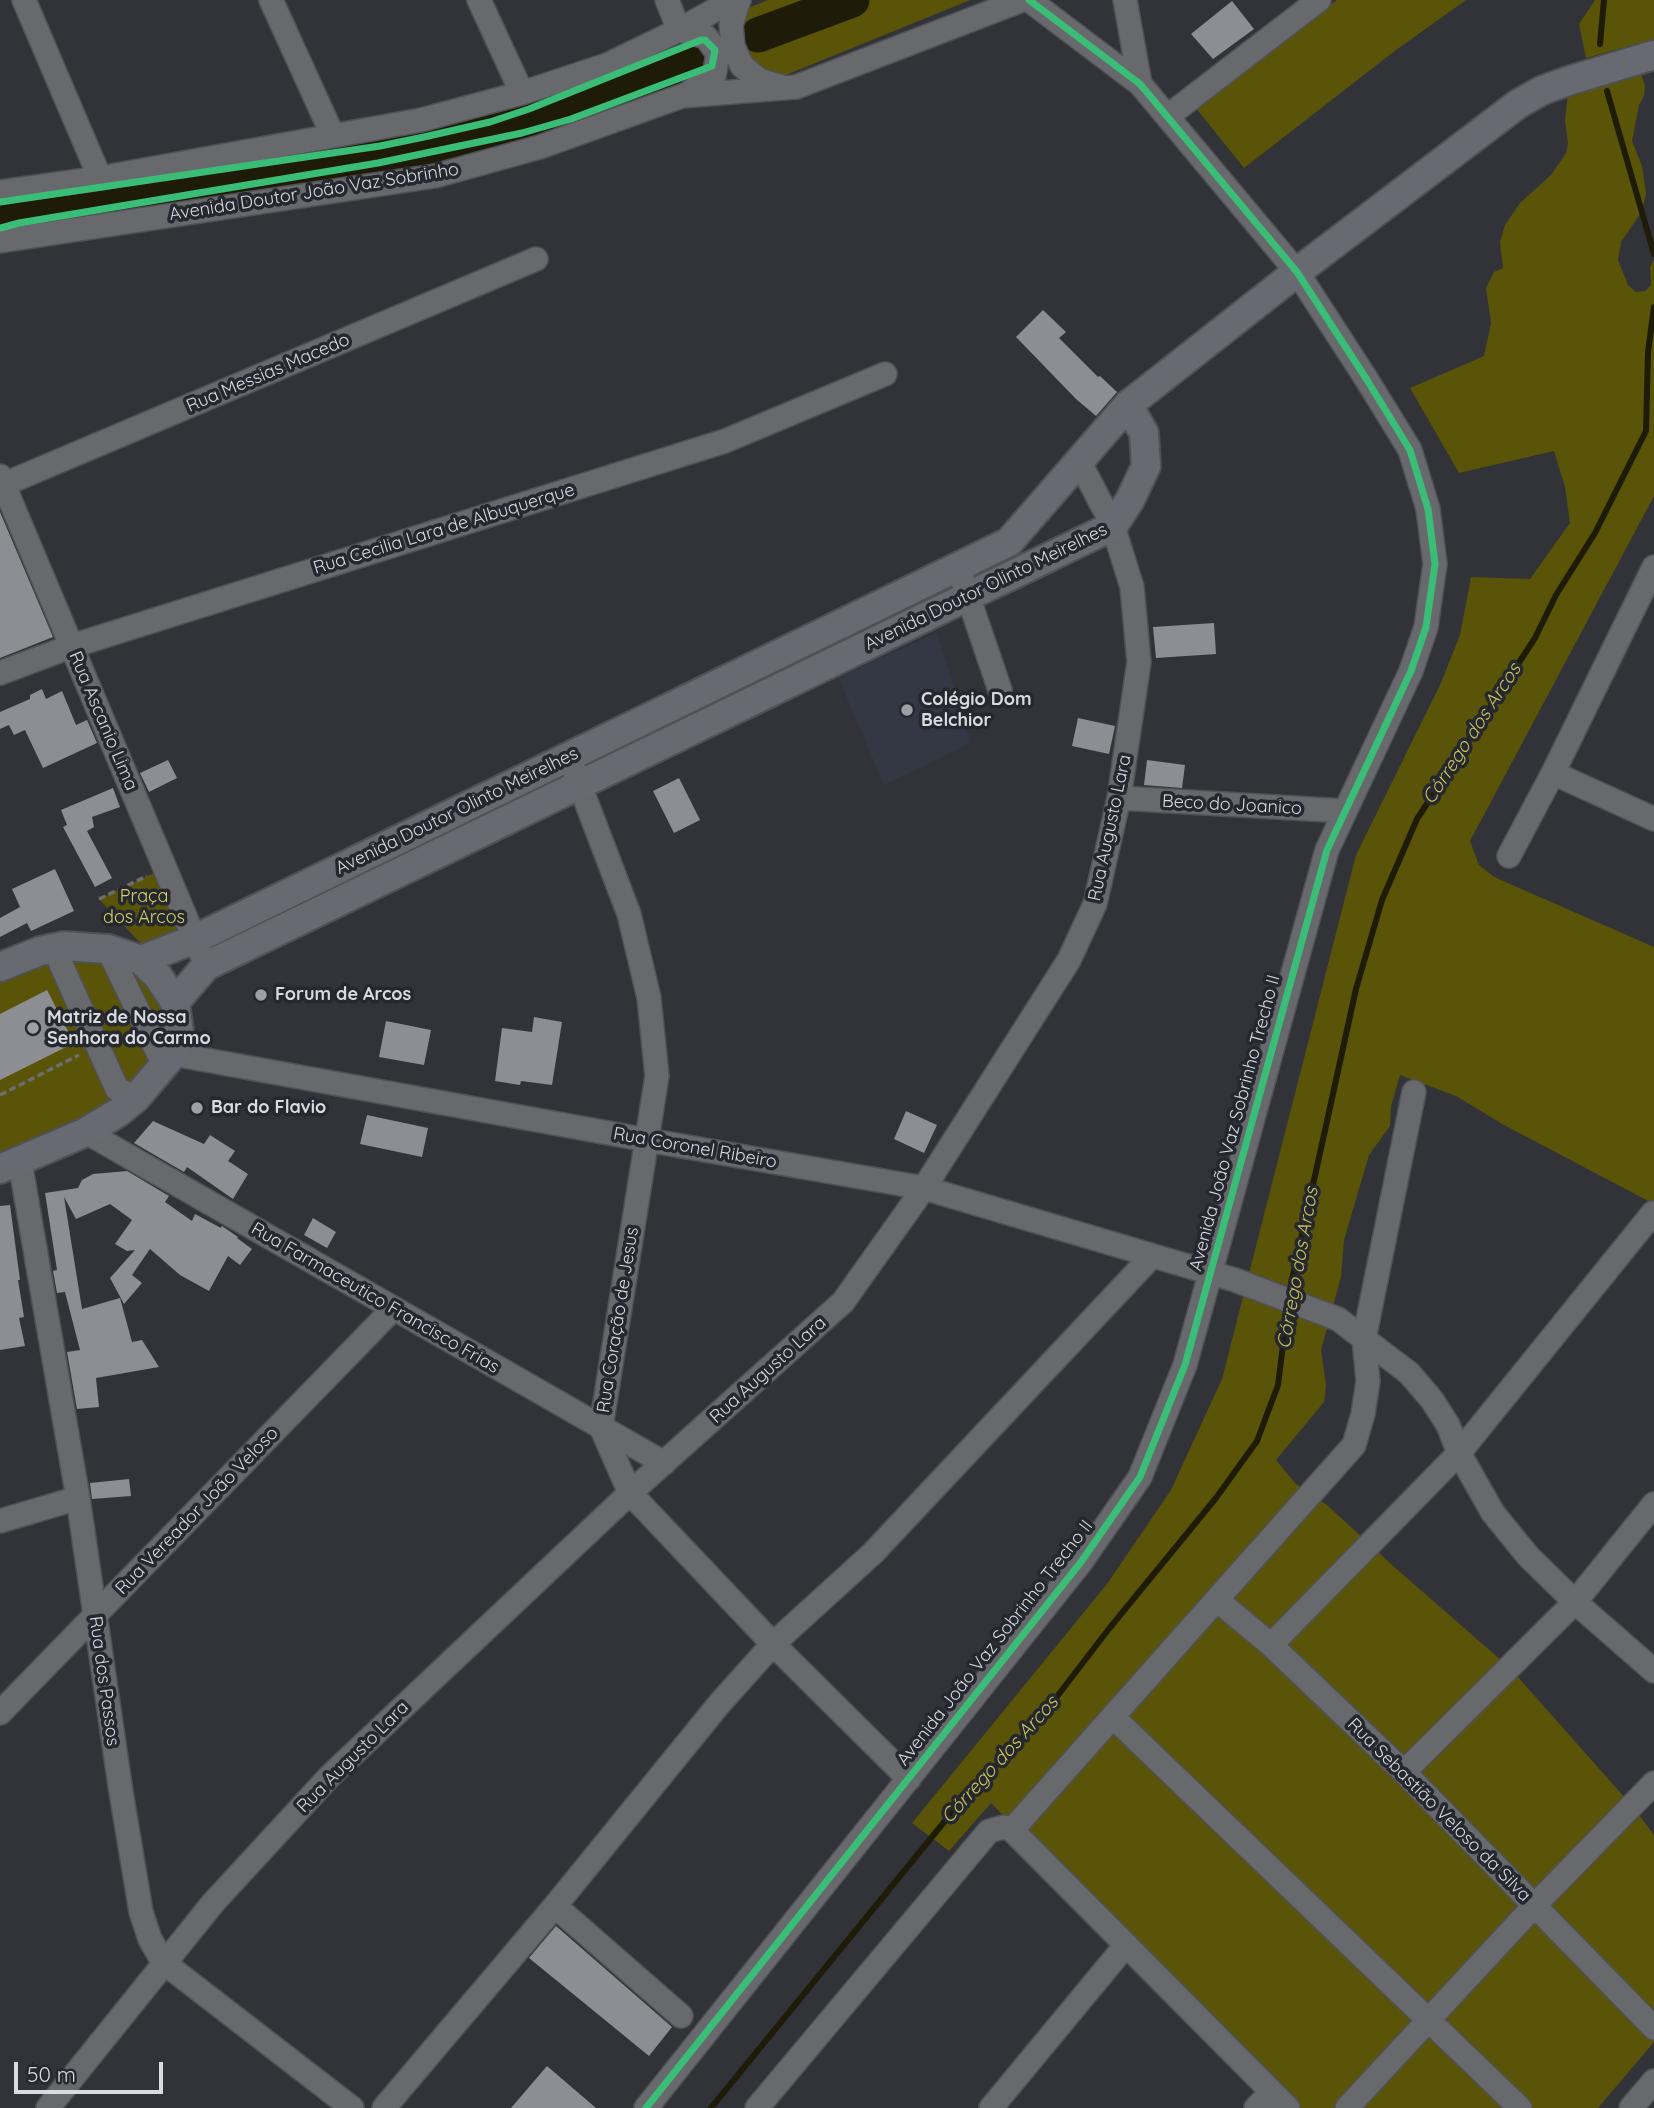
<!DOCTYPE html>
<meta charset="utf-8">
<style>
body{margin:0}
#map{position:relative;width:1654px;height:2108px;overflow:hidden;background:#323338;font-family:Quicksand,sans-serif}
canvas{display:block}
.scale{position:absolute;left:14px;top:2062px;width:149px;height:32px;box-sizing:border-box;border:4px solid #d9dbe0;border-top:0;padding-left:9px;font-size:21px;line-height:24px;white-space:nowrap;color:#d9dbe0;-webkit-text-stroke:5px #262830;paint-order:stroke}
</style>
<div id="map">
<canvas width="1654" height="2108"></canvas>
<div class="scale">50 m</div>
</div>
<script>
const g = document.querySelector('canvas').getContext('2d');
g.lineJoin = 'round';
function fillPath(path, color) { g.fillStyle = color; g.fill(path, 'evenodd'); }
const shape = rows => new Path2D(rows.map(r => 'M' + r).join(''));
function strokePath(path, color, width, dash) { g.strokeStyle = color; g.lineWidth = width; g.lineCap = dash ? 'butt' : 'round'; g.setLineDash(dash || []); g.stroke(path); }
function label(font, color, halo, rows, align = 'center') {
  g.font = font + ' Quicksand,sans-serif'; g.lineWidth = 7; g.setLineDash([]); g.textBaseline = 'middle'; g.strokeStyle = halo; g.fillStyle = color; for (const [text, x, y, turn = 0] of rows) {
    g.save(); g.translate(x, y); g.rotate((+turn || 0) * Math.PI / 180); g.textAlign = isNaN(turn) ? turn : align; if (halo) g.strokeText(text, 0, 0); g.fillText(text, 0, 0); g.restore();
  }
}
const built = shape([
 [937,633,971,743,884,785,838,677]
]);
const green = shape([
 [768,0,970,0,781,77,745,66,732,27,746,9],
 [1337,0,1466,0,1396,50,1244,168,1195,107],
 [1595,0,1654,0,1654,39,1586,58,1579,24],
 [1641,74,1645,86,1644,96,1639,105,1632,141,1642,166,1646,193,1642,211,1621,242,1618,260,1628,285,1636,292,1645,291,1651,285,1650,267,1654,260,1654,496,1470,841,1479,865,1494,877,1654,947,1654,1204,1504,1125,1456,1096,1400,1075,1391,1106,1390,1126,1369,1155,1344,1240,1341,1277,1321,1350,1326,1385,1324,1402,1276,1460,1295,1483,1327,1505,1392,1565,1510,1668,1633,1807,1654,1835,1654,2042,1598,2108,1293,2108,991,1803,949,1851,912,1823,1107,1584,1171,1490,1222,1379,1356,855,1441,683,1460,635,1471,577,1530,579,1570,523,1565,487,1554,451,1459,473,1410,388,1484,356,1491,323,1486,288,1494,272,1503,268,1500,242,1505,225,1520,203,1551,175,1566,153,1568,144,1565,120,1568,93],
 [156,872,183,928,144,947,99,899],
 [107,952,160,1066,148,1080,0,1166,0,970],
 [111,952,156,977,171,1052]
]);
const stream = shape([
 [1600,44,1604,0],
 [1607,91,1654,254],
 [1289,1294,1356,989,1382,900,1417,819,1535,638,1556,595,1595,533,1646,431,1648,352,1654,307],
 [711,2108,949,1816,1039,1720,1108,1630,1216,1498,1257,1441,1278,1385,1288,1305]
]);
const river = shape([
 [758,35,852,0],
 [0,215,324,165,441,144,540,117,695,62]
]);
const building = shape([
 [1232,1,1254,29,1213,59,1191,34],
 [1043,310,1066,332,1059,338,1098,377,1100,376,1117,392,1096,416,1076,399,1016,337],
 [0,512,53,637,0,658],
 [1214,623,1216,654,1156,658,1153,627],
 [42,689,46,699,62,691,76,725,87,720,97,743,43,768,25,730,14,735,9,725,0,729,0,712,30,699,30,695],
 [1078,718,1115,726,1109,754,1072,746],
 [168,760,177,778,149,792,140,773],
 [1147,760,1185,765,1182,788,1144,785],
 [679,778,700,820,674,833,653,791],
 [113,788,120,807,92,817,94,827,87,831,112,878,95,887,63,827,67,825,61,810],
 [55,869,74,911,31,931,27,923,0,937,0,918,20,907,12,889],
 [47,990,74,1043,0,1080,0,1014],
 [534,1017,562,1022,552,1085,521,1081,520,1085,495,1081,502,1028,532,1032],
 [386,1021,431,1030,424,1065,379,1057],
 [906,1111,937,1125,924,1153,894,1139],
 [367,1115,428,1128,422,1157,360,1144],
 [153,1121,204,1144,210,1135,235,1151,228,1161,248,1174,233,1199,187,1167,184,1172,134,1143],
 [127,1171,169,1196,165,1202,192,1221,195,1214,221,1228,222,1226,238,1237,237,1238,252,1249,240,1265,228,1256,209,1291,180,1275,150,1249,132,1275,142,1283,124,1304,110,1278,135,1250,127,1251,115,1244,132,1220,110,1204,76,1219,64,1197,82,1309,120,1298,132,1342,142,1340,159,1367,96,1378,99,1407,77,1409,67,1352,80,1350,65,1292,57,1293,53,1271,57,1270,45,1193,78,1188,82,1180,93,1174],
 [10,1205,20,1280,18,1280,24,1317,19,1318,25,1346,0,1350,0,1206],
 [313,1218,336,1232,327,1248,304,1235],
 [129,1479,131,1496,92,1499,90,1483],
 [556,1926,672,2027,649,2056,529,1958],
 [547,2066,596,2108,511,2108]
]);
const path = shape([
 [99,899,147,876],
 [0,1095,79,1055]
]);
const minor = shape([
 [24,0,100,178],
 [271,0,333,136],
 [479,0,522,93],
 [667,0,679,30,706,37,718,54,714,76,685,95],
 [739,0,731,25,733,46,742,66,759,80,779,86],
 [1125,0,1140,84],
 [1168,116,1319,0],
 [0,192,100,178,421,120,522,93,607,65,679,30,733,0],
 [0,241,435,176,540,147,682,96,796,87,1022,0],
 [0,476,201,954],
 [0,486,536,259],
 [958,567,1000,690],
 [0,673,72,646,725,441,885,374],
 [569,757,629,914,649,998,657,1076,601,1427,630,1493,773,1644,909,1779],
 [1553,773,1654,819],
 [1119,798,1345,811],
 [1509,856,1553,773,1654,567],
 [64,946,60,962,117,1089,136,1098],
 [108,949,164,1065],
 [173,1054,647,1140,924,1188,1235,1280,1338,1319,1409,1373,1432,1400,1448,1425,1459,1453,1493,1513,1528,1556,1575,1602,1654,1671],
 [86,1132,664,1463],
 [20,1162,78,1498,121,1792,141,1912,150,1939,163,1962,352,2108],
 [0,1521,78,1498],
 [1217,1600,1271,1645,1404,1772,1654,2028],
 [1271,1645,1459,1453,1653,1213],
 [0,1713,393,1309],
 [1113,1717,1520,2108],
 [1404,1772,1575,1602,1654,1504],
 [1012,1830,1354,1445,1363,1414,1368,1381,1364,1339,1414,1092],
 [555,1906,681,2016],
 [48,2108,213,1903,330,1776,630,1493,843,1302,924,1188,1069,960,1095,904,1119,798,1139,662,1132,587,1113,526,1079,461],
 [384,2108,555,1906,720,1703,773,1644,873,1553,1152,1256],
 [646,2108,1081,1562,1140,1477,1185,1365,1327,850,1411,671,1426,627,1435,564,1428,509,1410,450,1367,380,1297,272,1140,84,1029,0],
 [757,2108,989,1831,1004,1827,1012,1830,1288,2108],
 [991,2108,1126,1945],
 [1256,2108,1272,2092],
 [1347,2108,1535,1905,1654,1783],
 [1631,2108,1654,2081]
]);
const major = shape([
 [141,960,195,939,1009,542,1128,405,1297,272,1518,104,1543,90,1571,80,1654,55],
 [0,967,40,951,64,946,108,949,141,960,158,976,175,1002,179,1032,173,1054,164,1065,136,1098,119,1112,86,1132,0,1169],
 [175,1002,206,966,1113,526,1130,500,1146,466,1144,433,1128,405]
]);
const cycleway = shape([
 [0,202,380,146,424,137,490,122,529,109,701,40,705,40,715,50,712,66,571,119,522,133,378,163,19,223,0,228],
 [646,2108,1081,1562,1140,1477,1185,1365,1327,850,1411,671,1426,627,1435,564,1428,509,1410,450,1367,380,1297,272,1140,84,1029,0]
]);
const markers = [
 [907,710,7,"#9fa0a5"],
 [261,995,7,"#9fa0a5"],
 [33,1028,7,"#9fa0a5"],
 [197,1108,7,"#9fa0a5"]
];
const streetNames = [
 ["Avenida Doutor João Vaz Sobrinho",314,192,-9],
 ["Rua Messias Macedo",268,373,-23],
 ["Rua Cecilia Lara de Albuquerque",444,529,-17],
 ["Avenida Doutor Olinto Meirelhes",986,587,-26],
 ["Rua Ascanio Lima",103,721,67],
 ["Beco do Joanico",1232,805,3],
 ["Avenida Doutor Olinto Meirelhes",457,811,-26],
 ["Rua Augusto Lara",1110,828,-78],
 ["Avenida João Vaz Sobrinho Trecho II",1235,1123,-75],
 ["Rua Coronel Ribeiro",695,1148,10],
 ["Rua Farmaceutico Francisco Frias",375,1298,30],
 ["Rua Coração de Jesus",618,1320,-81],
 ["Rua Augusto Lara",768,1370,-42],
 ["Rua Vereador João Veloso",197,1511,-46],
 ["Avenida João Vaz Sobrinho Trecho II",995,1643,-52],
 ["Rua dos Passos",104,1681,82],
 ["Rua Augusto Lara",353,1757,-45],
 ["Rua Sebastião Veloso da Silva",1439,1810,45]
];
const poiNames = [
 ["Colégio Dom",921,700],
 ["Belchior",921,721],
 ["Forum de Arcos",275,995],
 ["Matriz de Nossa",47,1018],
 ["Senhora do Carmo",47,1039],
 ["Bar do Flavio",211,1108]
];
const parkNames = [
 ["Praça",144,897],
 ["dos Arcos",144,918]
];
const waterNames = [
 ["Córrego dos Arcos",1472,734,-57],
 ["Córrego dos Arcos",1298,1268,-80],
 ["Córrego dos Arcos",1000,1760,-48]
];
fillPath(built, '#343844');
fillPath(green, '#595408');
strokePath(stream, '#1e1c08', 6);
strokePath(river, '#1e1c08', 35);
fillPath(building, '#8d8e93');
strokePath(minor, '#505156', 26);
strokePath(major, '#505156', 32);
strokePath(path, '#6c6d70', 3.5, [7, 3.5]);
strokePath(minor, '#68696d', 23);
strokePath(major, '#686a71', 28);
strokePath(cycleway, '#3abd76', 7);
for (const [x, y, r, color] of markers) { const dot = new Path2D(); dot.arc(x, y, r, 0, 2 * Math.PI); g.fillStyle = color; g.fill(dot); strokePath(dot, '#262830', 2.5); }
label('18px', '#d9dbe0', '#262830', streetNames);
label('bold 18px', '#d9dbe0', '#262830', poiNames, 'left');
label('18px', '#d9d266', '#262830', parkNames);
label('italic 19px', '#cbc458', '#262830', waterNames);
</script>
